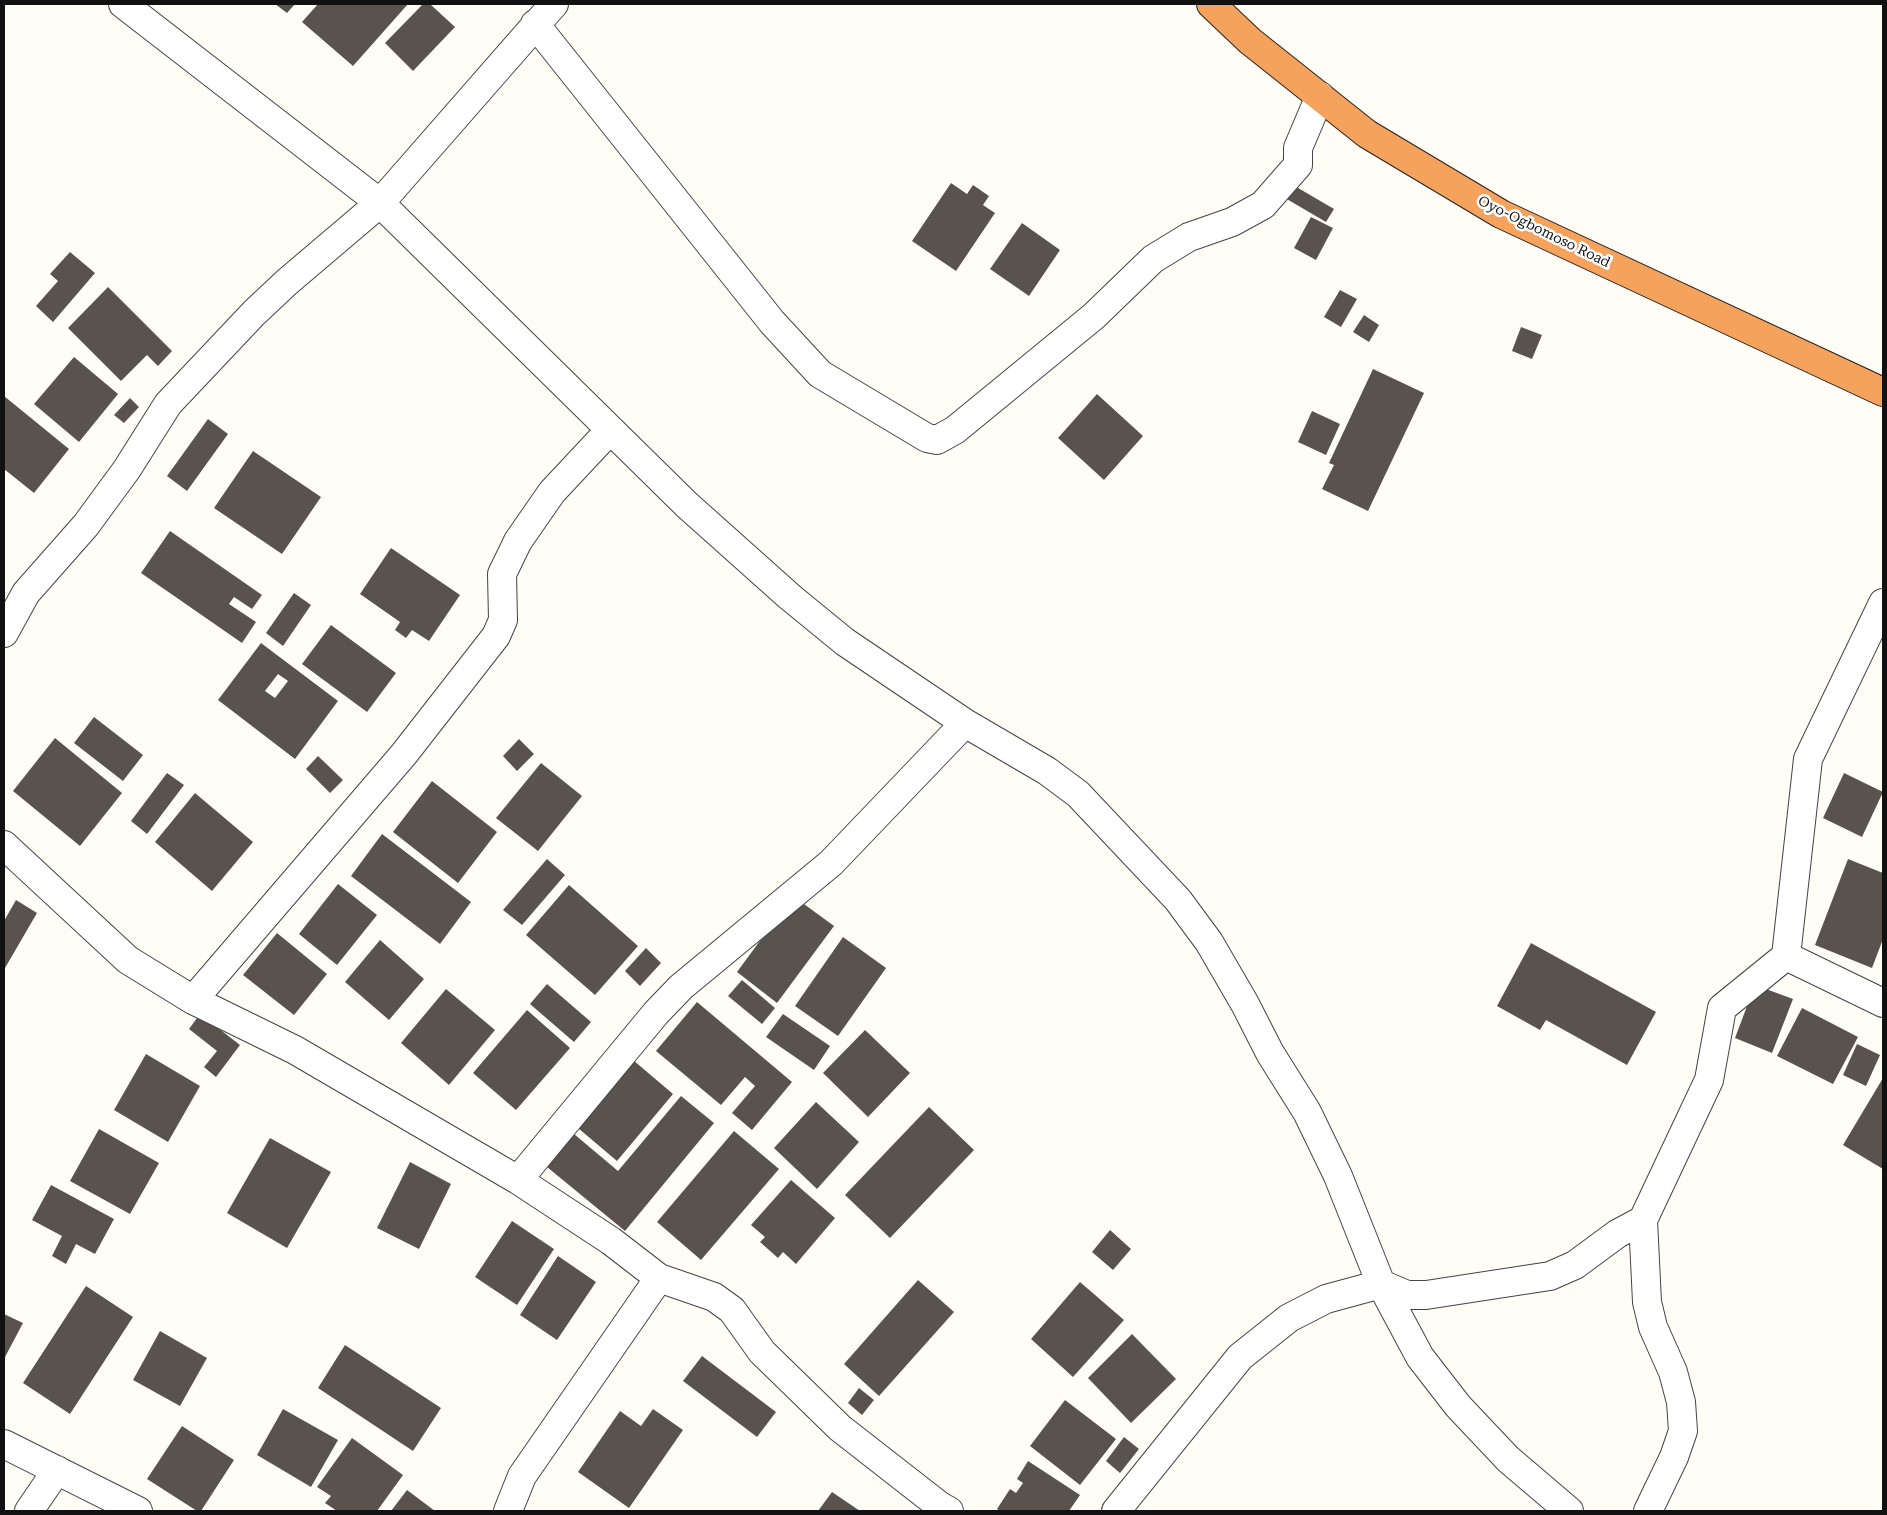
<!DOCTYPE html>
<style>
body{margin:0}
#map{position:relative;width:1887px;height:1515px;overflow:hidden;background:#fffdf5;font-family:"Roboto Serif",serif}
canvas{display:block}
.frame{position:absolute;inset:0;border:5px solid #111;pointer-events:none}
</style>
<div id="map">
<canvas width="1887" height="1515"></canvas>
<div class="frame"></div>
</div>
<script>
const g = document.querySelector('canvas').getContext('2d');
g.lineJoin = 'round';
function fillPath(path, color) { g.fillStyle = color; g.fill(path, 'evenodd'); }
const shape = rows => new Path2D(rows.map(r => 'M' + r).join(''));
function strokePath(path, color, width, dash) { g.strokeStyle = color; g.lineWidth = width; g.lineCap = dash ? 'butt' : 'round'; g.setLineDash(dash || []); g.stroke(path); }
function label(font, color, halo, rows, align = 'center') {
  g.font = font + ' "Roboto Serif",serif'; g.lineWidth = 5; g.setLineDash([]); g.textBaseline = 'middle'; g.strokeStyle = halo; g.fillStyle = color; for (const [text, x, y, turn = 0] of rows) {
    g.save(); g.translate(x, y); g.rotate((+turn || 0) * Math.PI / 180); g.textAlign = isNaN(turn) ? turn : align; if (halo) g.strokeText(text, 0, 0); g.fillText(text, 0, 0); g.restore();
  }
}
const building = shape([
 [275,4,295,4,287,13],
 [318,4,408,4,353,66,302,22],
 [423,4,430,4,455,27,413,71,385,43],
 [951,183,967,194,973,185,989,196,983,205,995,213,956,271,912,241],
 [1293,185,1334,209,1326,222,1285,198],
 [1311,217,1333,228,1316,260,1294,248],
 [1022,223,1060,250,1029,296,990,269],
 [70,252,95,273,53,322,36,306,58,281,50,274],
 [108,287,172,351,158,366,147,355,121,381,68,328],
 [1340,290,1357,299,1341,327,1324,317],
 [1364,315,1379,325,1369,342,1353,332],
 [1521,327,1542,335,1532,359,1512,351],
 [74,357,118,394,79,442,34,404],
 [1373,369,1424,393,1368,511,1322,489,1334,465,1329,463],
 [1097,394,1143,436,1104,480,1058,438],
 [4,396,69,449,34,493,4,469],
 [130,398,139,407,124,423,114,415],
 [1312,411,1340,424,1326,455,1298,442],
 [208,419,228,434,187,491,167,476],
 [253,451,321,497,282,554,214,508],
 [170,531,262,595,252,609,234,597,229,604,256,622,242,643,141,573],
 [391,548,460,595,429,641,412,630,406,638,395,630,400,622,360,594],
 [294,593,311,605,283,646,266,633],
 [331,625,396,673,367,712,302,664],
 [261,643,338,701,295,759,218,700],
 [278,674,288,681,275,698,265,691],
 [94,717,143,755,123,781,74,743],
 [55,738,122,793,80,846,13,791],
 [519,739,534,754,517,771,503,756],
 [318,756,343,780,330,793,306,769],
 [541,763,582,796,538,851,496,818],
 [167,773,184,785,147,834,131,821],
 [1844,773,1883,792,1862,837,1823,818],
 [432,781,497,832,458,883,393,832],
 [195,793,253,842,212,891,155,842],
 [382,834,471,902,440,944,351,876],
 [547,859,565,875,522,925,503,910],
 [1848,859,1883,873,1883,939,1872,968,1815,945],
 [338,884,377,915,337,965,299,934],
 [569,885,638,946,595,995,526,935],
 [793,896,834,926,777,1003,737,972],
 [16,900,37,913,5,968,4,967,4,921],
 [277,933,327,974,294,1015,243,975],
 [843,937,886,968,838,1036,795,1006],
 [380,940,424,979,389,1020,345,982],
 [1531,943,1656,1012,1627,1065,1546,1020,1540,1030,1497,1006],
 [646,948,661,963,640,986,625,971],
 [742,980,775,1008,762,1024,728,996],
 [547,984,591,1022,574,1042,530,1004],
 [1755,985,1793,999,1772,1053,1735,1038],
 [446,989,495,1030,449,1085,401,1043],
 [697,1002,792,1082,752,1130,732,1113,755,1086,745,1077,721,1105,656,1051],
 [1802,1008,1858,1037,1833,1084,1777,1056],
 [527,1010,570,1048,516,1110,473,1073],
 [200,1014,240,1045,216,1077,204,1067,217,1051,189,1029],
 [783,1014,830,1046,814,1070,766,1037],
 [865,1030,910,1073,868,1117,823,1073],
 [1857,1044,1880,1055,1866,1086,1843,1075],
 [146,1054,200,1086,168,1142,114,1110],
 [633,1060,673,1094,617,1161,578,1128],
 [1883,1078,1883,1169,1843,1145],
 [681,1096,714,1123,625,1231,547,1167,574,1134,618,1171],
 [816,1102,859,1142,817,1189,774,1148],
 [929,1107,974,1150,890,1238,845,1195],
 [99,1129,159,1163,130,1214,70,1181],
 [734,1131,779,1169,701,1260,657,1222],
 [270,1138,331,1172,287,1248,227,1213],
 [410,1162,451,1184,419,1249,377,1228],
 [791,1180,835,1218,796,1264,783,1252,778,1258,760,1242,765,1237,751,1225],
 [51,1185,114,1219,95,1254,76,1244,66,1264,52,1256,62,1236,32,1220],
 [512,1221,554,1249,517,1305,475,1277],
 [1110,1230,1131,1249,1113,1270,1092,1252],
 [558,1256,596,1282,557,1340,520,1315],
 [918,1280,954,1312,879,1396,844,1364],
 [1080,1282,1124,1320,1073,1377,1031,1339],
 [86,1286,133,1317,70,1414,23,1383],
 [4,1314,23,1323,4,1359],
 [160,1331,207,1358,180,1406,133,1380],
 [1132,1334,1176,1379,1131,1423,1088,1378],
 [345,1345,441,1408,413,1451,318,1388],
 [702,1356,776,1412,757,1437,683,1381],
 [859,1388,874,1400,862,1415,848,1403],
 [1065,1400,1116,1439,1080,1485,1030,1446],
 [283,1409,338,1440,311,1487,257,1455],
 [653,1409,683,1430,629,1508,578,1472,620,1411,641,1426],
 [182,1426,234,1460,201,1511,197,1511,147,1479],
 [1124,1437,1139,1449,1120,1473,1106,1461],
 [352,1438,403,1475,377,1511,337,1511,325,1503,331,1496,317,1487],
 [1028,1461,1080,1495,1069,1511,1000,1511,997,1509,1010,1489,1016,1493,1023,1483,1017,1479],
 [407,1490,435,1511,391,1511],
 [832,1492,860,1511,818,1511]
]);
const street = shape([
 [123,4,380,203,687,505,790,597,845,642,965,723,1047,771,1078,794,1178,900,1209,942,1245,1004,1270,1053,1307,1112,1338,1176,1381,1284,1420,1357,1458,1406,1508,1459,1569,1511],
 [535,24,772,322,820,374,927,438,937,440,955,430,1094,316,1153,259,1189,237,1232,222,1263,205,1298,165,1298,148,1320,96],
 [4,633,26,593,86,525,127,469,168,404,254,313,287,282,380,203,554,4],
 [4,845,128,960,193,1000,295,1050,518,1180,611,1241,659,1278,714,1297,732,1310,762,1352,840,1428,940,1506,949,1511],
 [1786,956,1883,1003],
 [193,1000,404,754,496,636,503,620,502,574,518,541,552,492,610,430],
 [518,1180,656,1013,681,987,831,863,965,723],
 [4,1444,138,1511],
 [29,1511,57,1470],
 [508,1511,522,1476,659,1278],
 [1116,1511,1240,1357,1289,1318,1326,1299,1381,1284,1407,1295,1426,1295,1550,1276,1575,1265,1617,1234,1643,1220],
 [1648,1511,1674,1457,1683,1431,1681,1402,1673,1372,1653,1327,1647,1302,1643,1220,1709,1080,1722,1008,1786,956,1808,759,1883,603]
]);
const highway = shape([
 [1211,4,1250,41,1367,134,1501,214,1883,392]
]);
const streetNames = [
 ["Oyo-Ogbomoso Road",1544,232,26]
];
fillPath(building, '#5a524d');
strokePath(street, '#444', 30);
strokePath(highway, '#222', 30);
strokePath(street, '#fff', 28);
strokePath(highway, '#f5a25d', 28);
label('14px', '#111', '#fff', streetNames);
</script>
